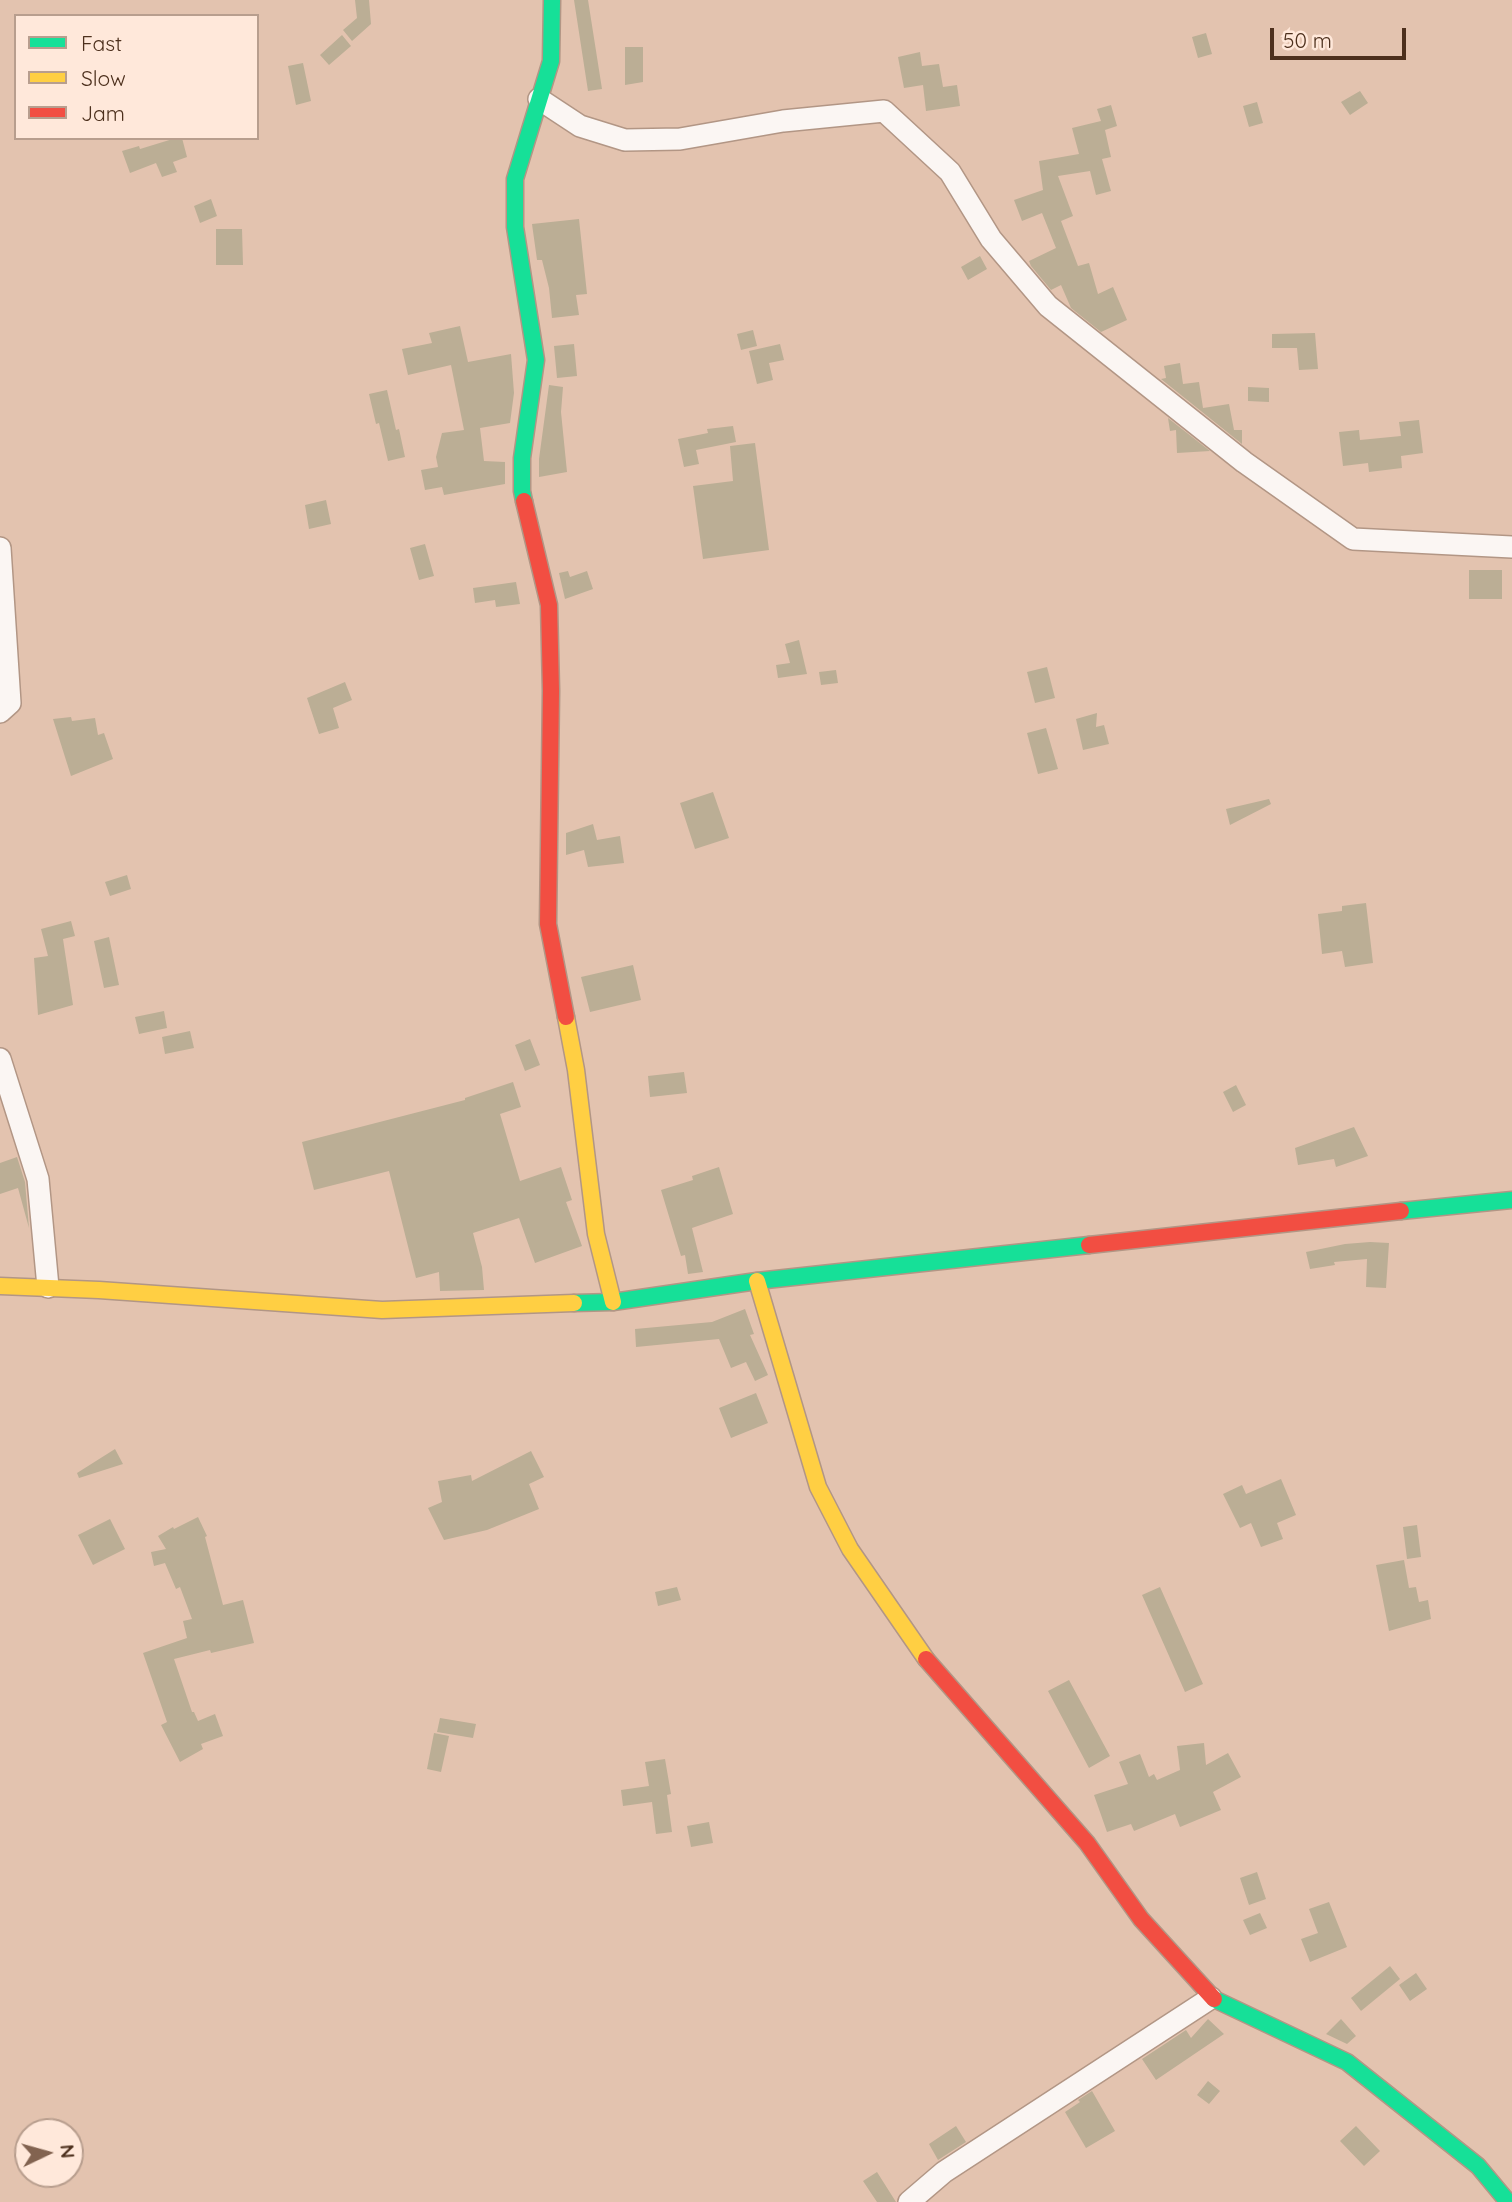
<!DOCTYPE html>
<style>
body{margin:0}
#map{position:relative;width:1512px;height:2202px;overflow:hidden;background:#e3c3af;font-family:Quicksand,sans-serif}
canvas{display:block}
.legend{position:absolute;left:14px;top:14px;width:245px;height:126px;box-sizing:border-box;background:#ffe8da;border:2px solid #b89e8e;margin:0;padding:9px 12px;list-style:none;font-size:21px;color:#4d301d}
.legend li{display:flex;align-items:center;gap:14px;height:35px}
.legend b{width:35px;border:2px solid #b89e8e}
.north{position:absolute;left:14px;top:2118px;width:70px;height:70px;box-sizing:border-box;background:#ffe8da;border:2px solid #b89e8e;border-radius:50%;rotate:85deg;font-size:19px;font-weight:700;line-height:28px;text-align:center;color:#4d301d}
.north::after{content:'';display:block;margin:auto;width:24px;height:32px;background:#826350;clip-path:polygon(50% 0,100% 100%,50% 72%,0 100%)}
.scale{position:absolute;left:1270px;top:28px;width:136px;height:32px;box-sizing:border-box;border:4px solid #4d301d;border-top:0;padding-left:9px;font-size:21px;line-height:24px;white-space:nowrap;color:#4d301d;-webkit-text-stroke:5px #ffe8da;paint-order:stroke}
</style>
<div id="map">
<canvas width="1512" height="2202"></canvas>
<ul class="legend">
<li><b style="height:9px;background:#16e098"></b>Fast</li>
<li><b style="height:9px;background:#ffcf43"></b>Slow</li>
<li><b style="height:9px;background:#f24e42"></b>Jam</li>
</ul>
<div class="north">N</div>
<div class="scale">50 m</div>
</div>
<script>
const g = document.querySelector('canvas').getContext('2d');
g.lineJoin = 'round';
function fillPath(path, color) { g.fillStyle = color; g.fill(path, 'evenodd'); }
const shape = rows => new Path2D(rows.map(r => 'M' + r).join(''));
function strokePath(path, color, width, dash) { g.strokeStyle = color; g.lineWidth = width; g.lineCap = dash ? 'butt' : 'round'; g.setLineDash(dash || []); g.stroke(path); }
const building = shape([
 [355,0,369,0,371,24,352,41,343,30,357,18],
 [574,0,588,0,602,89,588,91],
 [1206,33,1212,54,1198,58,1192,37],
 [342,35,351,46,329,65,320,55],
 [625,47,643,47,643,82,625,85],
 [920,52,922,66,939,64,943,87,957,85,960,106,926,111,923,85,904,88,898,57],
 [303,63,311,101,296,105,288,66],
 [1360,91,1368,103,1350,115,1341,102],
 [1257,102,1263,123,1249,127,1243,106],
 [1111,105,1117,126,1105,130,1111,157,1102,159,1111,191,1096,195,1090,171,1058,176,1073,216,1061,221,1078,266,1089,263,1098,294,1113,287,1127,320,1101,332,1071,308,1061,285,1051,290,1031,266,1029,261,1056,248,1042,213,1022,221,1014,200,1043,190,1039,161,1079,154,1072,128,1101,121,1097,109],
 [176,138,182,138,187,157,173,162,177,172,162,177,156,163,130,173,122,151,139,146,140,149],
 [211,199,217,216,200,223,194,206],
 [579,219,587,294,576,295,579,315,552,318,549,288,542,260,537,260,532,224],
 [216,229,242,229,243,265,216,265],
 [980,256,987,269,968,280,961,267],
 [460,326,468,362,511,354,514,393,510,423,480,428,484,461,505,462,505,484,444,495,442,487,425,490,421,470,438,467,436,457,442,433,464,430,451,365,408,375,402,349,432,343,429,333],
 [753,330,757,346,741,350,737,334],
 [1315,333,1318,369,1299,370,1297,348,1272,348,1272,334],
 [574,344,577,376,557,378,554,346],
 [780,344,784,360,769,363,773,380,757,384,749,351],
 [1180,363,1183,384,1199,382,1203,408,1229,404,1234,430,1242,430,1242,444,1161,379,1166,378,1164,366],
 [549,385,563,387,561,412,567,472,539,477,539,459],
 [1248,387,1269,388,1269,402,1248,401],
 [387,390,396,430,399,429,405,457,388,461,379,423,376,424,369,394],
 [1168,418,1210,451,1177,453,1176,430,1170,431],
 [1419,420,1423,453,1401,456,1402,468,1369,472,1368,463,1343,466,1339,432,1359,430,1360,440,1401,436,1399,422],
 [733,426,736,442,696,450,699,464,684,467,678,439,708,433,707,429],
 [755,443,769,550,703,559,693,486,733,481,730,446],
 [326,500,331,524,309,529,305,505],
 [425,544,434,576,419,580,410,548],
 [1469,570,1502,570,1502,599,1469,599],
 [568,571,570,577,587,571,593,589,565,599,559,573],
 [516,582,520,604,496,607,495,600,475,603,473,588],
 [799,640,807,674,778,678,776,665,790,663,785,644],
 [1047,667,1055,698,1035,703,1027,672],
 [836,670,838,683,821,685,819,672],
 [345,682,352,700,333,708,339,728,319,734,307,698],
 [1097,713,1096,727,1104,725,1109,744,1083,750,1076,719],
 [71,717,72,721,95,718,98,735,104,733,113,759,71,776,53,719],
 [1046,728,1058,769,1038,774,1027,733],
 [713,792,729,838,695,849,680,803],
 [1269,799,1271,804,1230,825,1226,809],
 [593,824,597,840,620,836,624,863,588,867,584,850,566,855,566,833],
 [127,875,131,889,110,896,105,882],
 [1366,903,1373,963,1345,967,1342,951,1322,954,1318,914,1342,911,1342,906],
 [71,921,75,936,63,939,73,1005,38,1015,34,958,48,956,41,929],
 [109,937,119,985,104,988,94,941],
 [633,965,641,1000,590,1012,581,977],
 [164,1011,167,1028,139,1034,135,1017],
 [190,1031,194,1048,165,1054,162,1037],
 [530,1039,540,1065,525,1071,515,1045],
 [684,1072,687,1093,650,1097,648,1076],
 [513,1082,521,1107,500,1114,520,1181,561,1167,572,1200,566,1202,582,1246,535,1263,519,1218,473,1233,482,1267,484,1290,440,1291,439,1272,416,1278,389,1171,314,1190,302,1142,465,1100,465,1098],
 [1236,1085,1246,1105,1233,1112,1223,1092],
 [1354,1127,1368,1156,1336,1167,1334,1159,1298,1165,1295,1148],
 [17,1157,25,1182,29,1228,18,1188,0,1194,0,1163],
 [719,1167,733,1214,692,1228,703,1272,688,1274,685,1255,681,1256,661,1190,693,1180,692,1176],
 [1370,1242,1389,1243,1386,1288,1366,1287,1367,1259,1334,1262,1335,1265,1310,1269,1306,1252,1345,1244],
 [745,1309,754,1334,750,1335,768,1375,755,1381,746,1362,731,1368,719,1339,636,1347,635,1329,712,1322],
 [756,1393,768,1423,731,1438,719,1408],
 [115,1449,123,1464,79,1478,77,1473],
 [531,1451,544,1477,529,1484,539,1509,487,1530,444,1540,428,1508,442,1502,438,1481,471,1475,472,1481],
 [1281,1479,1296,1515,1277,1523,1283,1539,1261,1547,1251,1523,1240,1528,1223,1494,1242,1485,1246,1494],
 [198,1517,207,1536,205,1537,223,1605,243,1600,254,1643,211,1653,210,1650,174,1659,192,1712,194,1712,198,1721,215,1714,223,1736,201,1744,203,1749,180,1762,161,1725,167,1722,143,1653,187,1638,183,1621,192,1619,180,1587,176,1589,165,1563,154,1566,151,1552,166,1549,158,1536,173,1527,174,1529],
 [110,1519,125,1549,93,1565,78,1535],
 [1417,1525,1421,1557,1407,1559,1403,1527],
 [1404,1560,1409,1588,1416,1587,1419,1602,1428,1600,1431,1619,1389,1631,1376,1565],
 [677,1587,681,1600,658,1606,655,1592],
 [1160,1587,1203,1684,1185,1692,1142,1595],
 [1069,1680,1110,1756,1089,1768,1048,1691],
 [440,1718,476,1724,473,1738,437,1732],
 [434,1733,449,1736,441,1772,427,1769],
 [1204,1743,1206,1765,1228,1753,1241,1777,1213,1792,1221,1810,1180,1827,1175,1814,1134,1831,1131,1824,1107,1832,1094,1795,1128,1784,1119,1762,1140,1754,1149,1777,1154,1774,1157,1780,1180,1770,1177,1746],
 [665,1759,671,1794,667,1795,672,1832,656,1834,652,1802,623,1806,621,1790,649,1786,645,1762],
 [709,1822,713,1843,691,1847,687,1826],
 [1257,1872,1266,1899,1249,1905,1240,1878],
 [1329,1902,1347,1947,1310,1962,1301,1939,1318,1933,1309,1909],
 [1260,1913,1267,1928,1250,1935,1243,1920],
 [1390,1966,1400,1979,1361,2011,1351,1998],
 [1416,1973,1427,1989,1410,2001,1399,1985],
 [1208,2019,1224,2034,1156,2080,1142,2059,1186,2030,1191,2038],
 [1341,2019,1356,2036,1347,2044,1326,2034],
 [1208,2081,1220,2091,1209,2104,1197,2095],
 [1092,2091,1115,2131,1086,2148,1065,2112,1080,2102,1078,2100],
 [956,2126,966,2142,938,2160,929,2144],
 [1356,2126,1380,2151,1364,2166,1340,2141],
 [877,2172,896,2202,877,2202,863,2181]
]);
const street = shape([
 [539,99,580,126,625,140,680,139,783,121,884,111,950,172,991,239,1048,306,1244,462,1353,539,1512,547],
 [0,548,10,703,0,712],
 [0,1059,38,1179,48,1287],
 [909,2202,944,2172,1211,1998]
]);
const fast = shape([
 [524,501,522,491,522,458,536,360,515,227,515,179,551,61,552,0],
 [1401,1211,1512,1200],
 [574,1303,613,1302,757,1281,1089,1245],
 [1214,1999,1347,2062,1478,2166,1508,2202]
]);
const slow = shape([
 [566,1017,576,1070,596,1234,613,1302],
 [757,1281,818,1487,850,1549,926,1659],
 [0,1286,99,1290,382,1310,574,1303]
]);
const jam = shape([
 [524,501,549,605,551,691,548,924,566,1017],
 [1089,1245,1401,1211],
 [926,1659,1087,1843,1141,1919,1214,1999]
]);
fillPath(building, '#bbae95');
strokePath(street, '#b29685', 24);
strokePath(fast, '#b29685', 19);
strokePath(slow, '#b29685', 19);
strokePath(jam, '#b29685', 19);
strokePath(street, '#fbf6f3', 21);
strokePath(fast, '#16e098', 16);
strokePath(slow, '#ffcf43', 16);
strokePath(jam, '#f24e42', 16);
</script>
